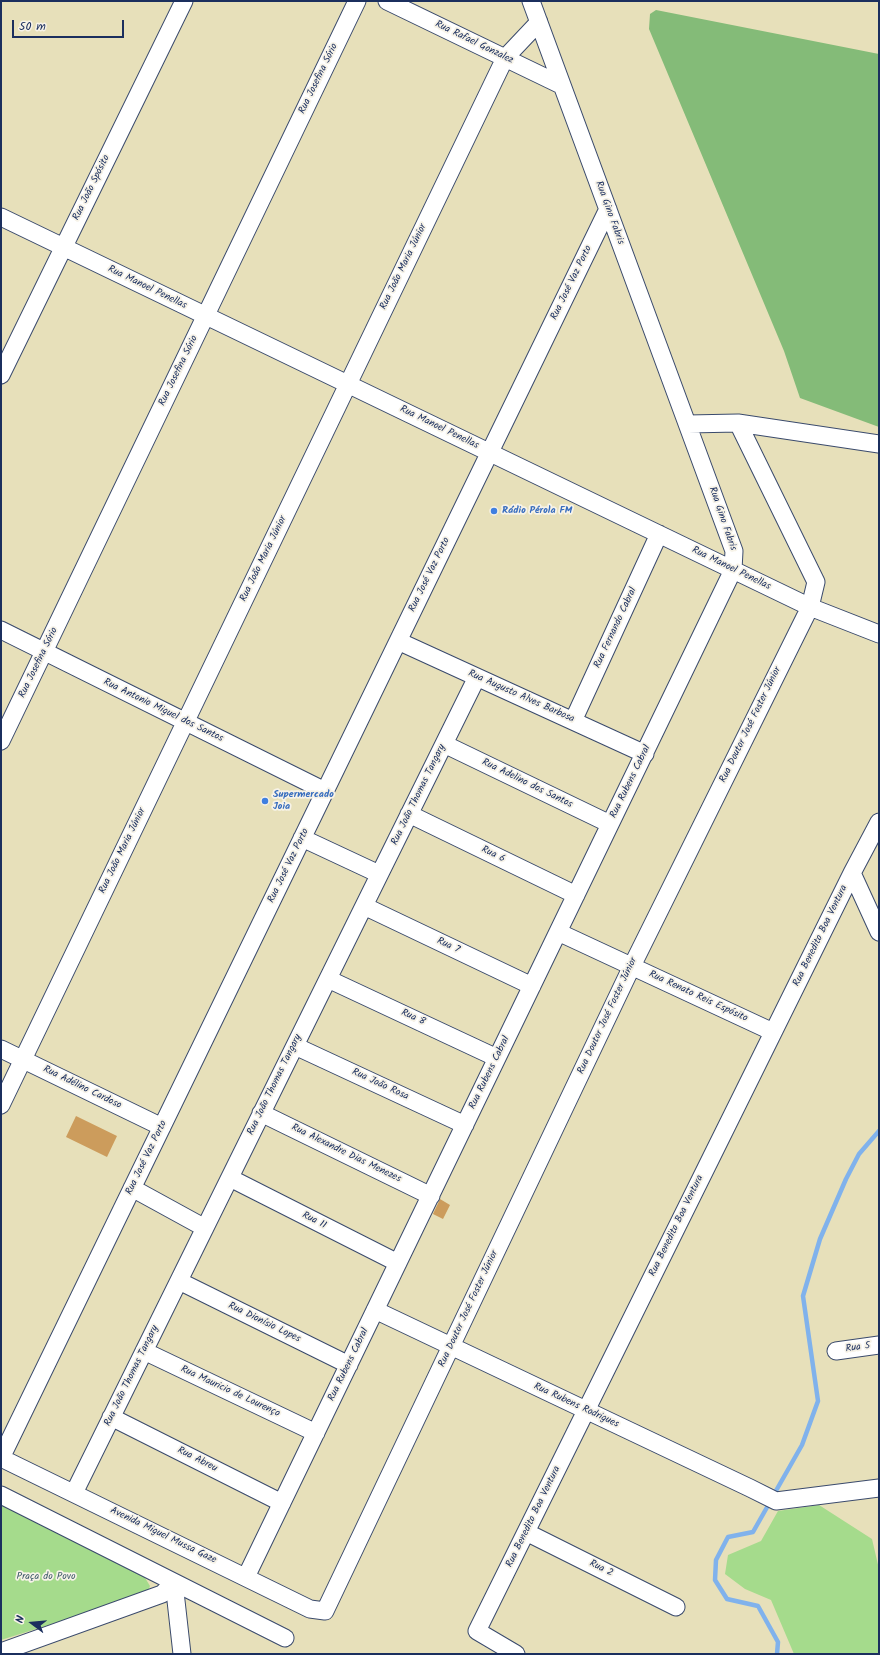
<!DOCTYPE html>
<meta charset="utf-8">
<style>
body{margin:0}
#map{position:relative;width:880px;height:1655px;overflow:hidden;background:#e7e0ba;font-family:Kalam,sans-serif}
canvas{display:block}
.frame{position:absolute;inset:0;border:2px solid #1b2f5e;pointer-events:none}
.north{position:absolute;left:12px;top:1603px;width:40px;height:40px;-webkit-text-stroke:3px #f7f3e8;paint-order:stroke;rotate:286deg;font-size:11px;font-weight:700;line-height:16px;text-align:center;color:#1b2f5e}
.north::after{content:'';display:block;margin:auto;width:14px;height:18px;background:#1b2f5e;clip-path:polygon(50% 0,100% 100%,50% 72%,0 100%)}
.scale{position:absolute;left:12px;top:20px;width:112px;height:18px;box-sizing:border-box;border:2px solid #1b2f5e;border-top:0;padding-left:5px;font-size:12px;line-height:14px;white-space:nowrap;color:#1b2f5e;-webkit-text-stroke:3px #f7f3e8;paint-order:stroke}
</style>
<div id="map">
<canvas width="880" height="1655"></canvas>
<div class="frame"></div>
<div class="north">N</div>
<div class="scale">50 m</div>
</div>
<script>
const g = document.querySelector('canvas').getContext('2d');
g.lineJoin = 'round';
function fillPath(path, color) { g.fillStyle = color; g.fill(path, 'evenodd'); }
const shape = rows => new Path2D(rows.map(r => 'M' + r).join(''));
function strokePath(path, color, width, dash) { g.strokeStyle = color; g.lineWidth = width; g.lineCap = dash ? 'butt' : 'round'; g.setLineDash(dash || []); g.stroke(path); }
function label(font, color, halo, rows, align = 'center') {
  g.font = font + ' Kalam,sans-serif'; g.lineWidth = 3.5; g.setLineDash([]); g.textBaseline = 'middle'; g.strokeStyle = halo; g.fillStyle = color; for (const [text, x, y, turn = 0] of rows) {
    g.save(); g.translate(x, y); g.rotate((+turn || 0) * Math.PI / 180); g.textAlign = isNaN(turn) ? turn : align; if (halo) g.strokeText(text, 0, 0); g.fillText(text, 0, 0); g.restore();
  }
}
const green = shape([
 [1,1503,144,1576,150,1586,147,1594,1,1640],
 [819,1505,872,1539,879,1569,879,1654,794,1654,771,1600,745,1589,725,1574,728,1555,761,1541,778,1511]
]);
const forest = shape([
 [656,10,879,54,879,427,800,398,784,351,649,29,650,14]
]);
const stream = shape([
 [773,1496,802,1445,818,1401,803,1296,820,1239,846,1179,859,1154,879,1131],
 [770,1502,753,1532,728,1537,716,1560,715,1580,727,1599,758,1606,778,1642,777,1654]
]);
const building = shape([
 [76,1116,117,1136,107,1157,66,1137],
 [440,1199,450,1205,443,1219,433,1214]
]);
const minor = shape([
 [387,1,561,85],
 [1,217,810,607,879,634],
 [1,375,184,1],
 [688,424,738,423,879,444],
 [1,630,325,791],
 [398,641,645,754],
 [573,721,659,534],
 [1,741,357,1],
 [444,744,610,824],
 [409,814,576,895],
 [302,838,379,874],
 [852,873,879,932],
 [364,906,532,986],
 [558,932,773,1032],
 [328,979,497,1058],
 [295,1046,465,1125],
 [1,1049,162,1127],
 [1,1105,505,58,539,22],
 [261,1113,431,1196],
 [230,1178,398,1263],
 [132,1188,205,1228],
 [179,1281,349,1365],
 [375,1310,750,1488,776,1501,879,1488],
 [144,1351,316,1433],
 [836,1351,879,1345],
 [111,1417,282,1503],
 [1,1458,310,1609,325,1611,632,966,810,607,816,582,738,423],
 [1,1458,608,209],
 [74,1493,477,677],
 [1,1495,285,1638],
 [526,1532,676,1607],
 [246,1577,733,570,734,551,531,1],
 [174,1583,182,1654],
 [1,1652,162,1594,174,1583],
 [516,1654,477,1631,852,873,879,822]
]);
const markers = [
 [494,511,4,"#3f7fe0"],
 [265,801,4,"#3f7fe0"]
];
const streetNames = [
 ["Rua Rafael Gonzalez",474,43,26],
 ["Rua Josefina Sório",319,79,-64],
 ["Rua João Spósito",92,188,-64],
 ["Rua Gino Fabris",609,213,70],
 ["Rua João Maria Júnior",404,267,-64],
 ["Rua José Vaz Porto",572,283,-64],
 ["Rua Manoel Penellas",147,288,26],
 ["Rua Josefina Sório",179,371,-64],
 ["Rua Manoel Penellas",439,428,26],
 ["Rua Gino Fabris",722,519,71],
 ["Rua João Maria Júnior",264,559,-64],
 ["Rua Manoel Penellas",731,569,26],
 ["Rua José Vaz Porto",430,575,-64],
 ["Rua Fernando Cabral",616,628,-65],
 ["Rua Josefina Sório",39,663,-64],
 ["Rua Augusto Alves Barbosa",521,697,24],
 ["Rua Antonio Miguel dos Santos",163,711,26],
 ["Rua Doutor José Foster Júnior",751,725,-64],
 ["Rua Rubens Cabral",631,782,-64],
 ["Rua Adelino dos Santos",527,784,26],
 ["Rua João Thomas Tangary",419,795,-64],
 ["Rua João Maria Júnior",123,851,-64],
 ["Rua 6",493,855,26],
 ["Rua José Vaz Porto",289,866,-64],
 ["Rua Benedito Boa Ventura",821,936,-64],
 ["Rua 7",448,946,25],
 ["Rua Renato Reis Espósito",698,997,25],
 ["Rua Doutor José Foster Júnior",608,1016,-65],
 ["Rua 8",413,1018,25],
 ["Rua Rubens Cabral",490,1073,-64],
 ["Rua João Thomas Tangary",275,1085,-64],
 ["Rua João Rosa",380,1085,25],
 ["Rua Adélino Cardoso",82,1088,26],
 ["Rua Alexandre Dias Menezes",346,1154,26],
 ["Rua José Vaz Porto",147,1158,-64],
 ["Rua 11",314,1221,27],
 ["Rua Benedito Boa Ventura",677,1226,-64],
 ["Rua Doutor José Foster Júnior",469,1309,-65],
 ["Rua Dionísio Lopes",264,1323,26],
 ["Rua 5",858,1348,-8],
 ["Rua Rubens Cabral",349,1365,-64],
 ["Rua João Thomas Tangary",132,1376,-64],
 ["Rua Mauricio de Lourenço",230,1392,25],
 ["Rua Rubens Rodrigues",576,1406,25],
 ["Rua Abreu",197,1460,27],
 ["Rua Benedito Boa Ventura",534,1517,-64],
 ["Avenida Miguel Mussa Gaze",163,1536,26],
 ["Rua 2",601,1569,26]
];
const shopNames = [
 ["Rádio Pérola FM",502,511],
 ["Supermercado",273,795],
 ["Joia",273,807]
];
const parkNames = [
 ["Praça do Povo",46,1577]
];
fillPath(green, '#a5db8c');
fillPath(forest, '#84bb78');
strokePath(stream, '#80b2ec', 4.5);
fillPath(building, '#cc9c5c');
strokePath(minor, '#3a4a6c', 19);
strokePath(minor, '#fff', 17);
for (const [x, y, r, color] of markers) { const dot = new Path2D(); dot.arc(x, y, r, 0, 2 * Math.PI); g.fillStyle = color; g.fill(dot); strokePath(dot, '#f7f3e8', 1.5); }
label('10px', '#1b2f5e', '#f7f3e8', streetNames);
label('bold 10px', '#366cbe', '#f7f3e8', shopNames, 'left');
label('10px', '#3e5a6a', '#f7f3e8', parkNames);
</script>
